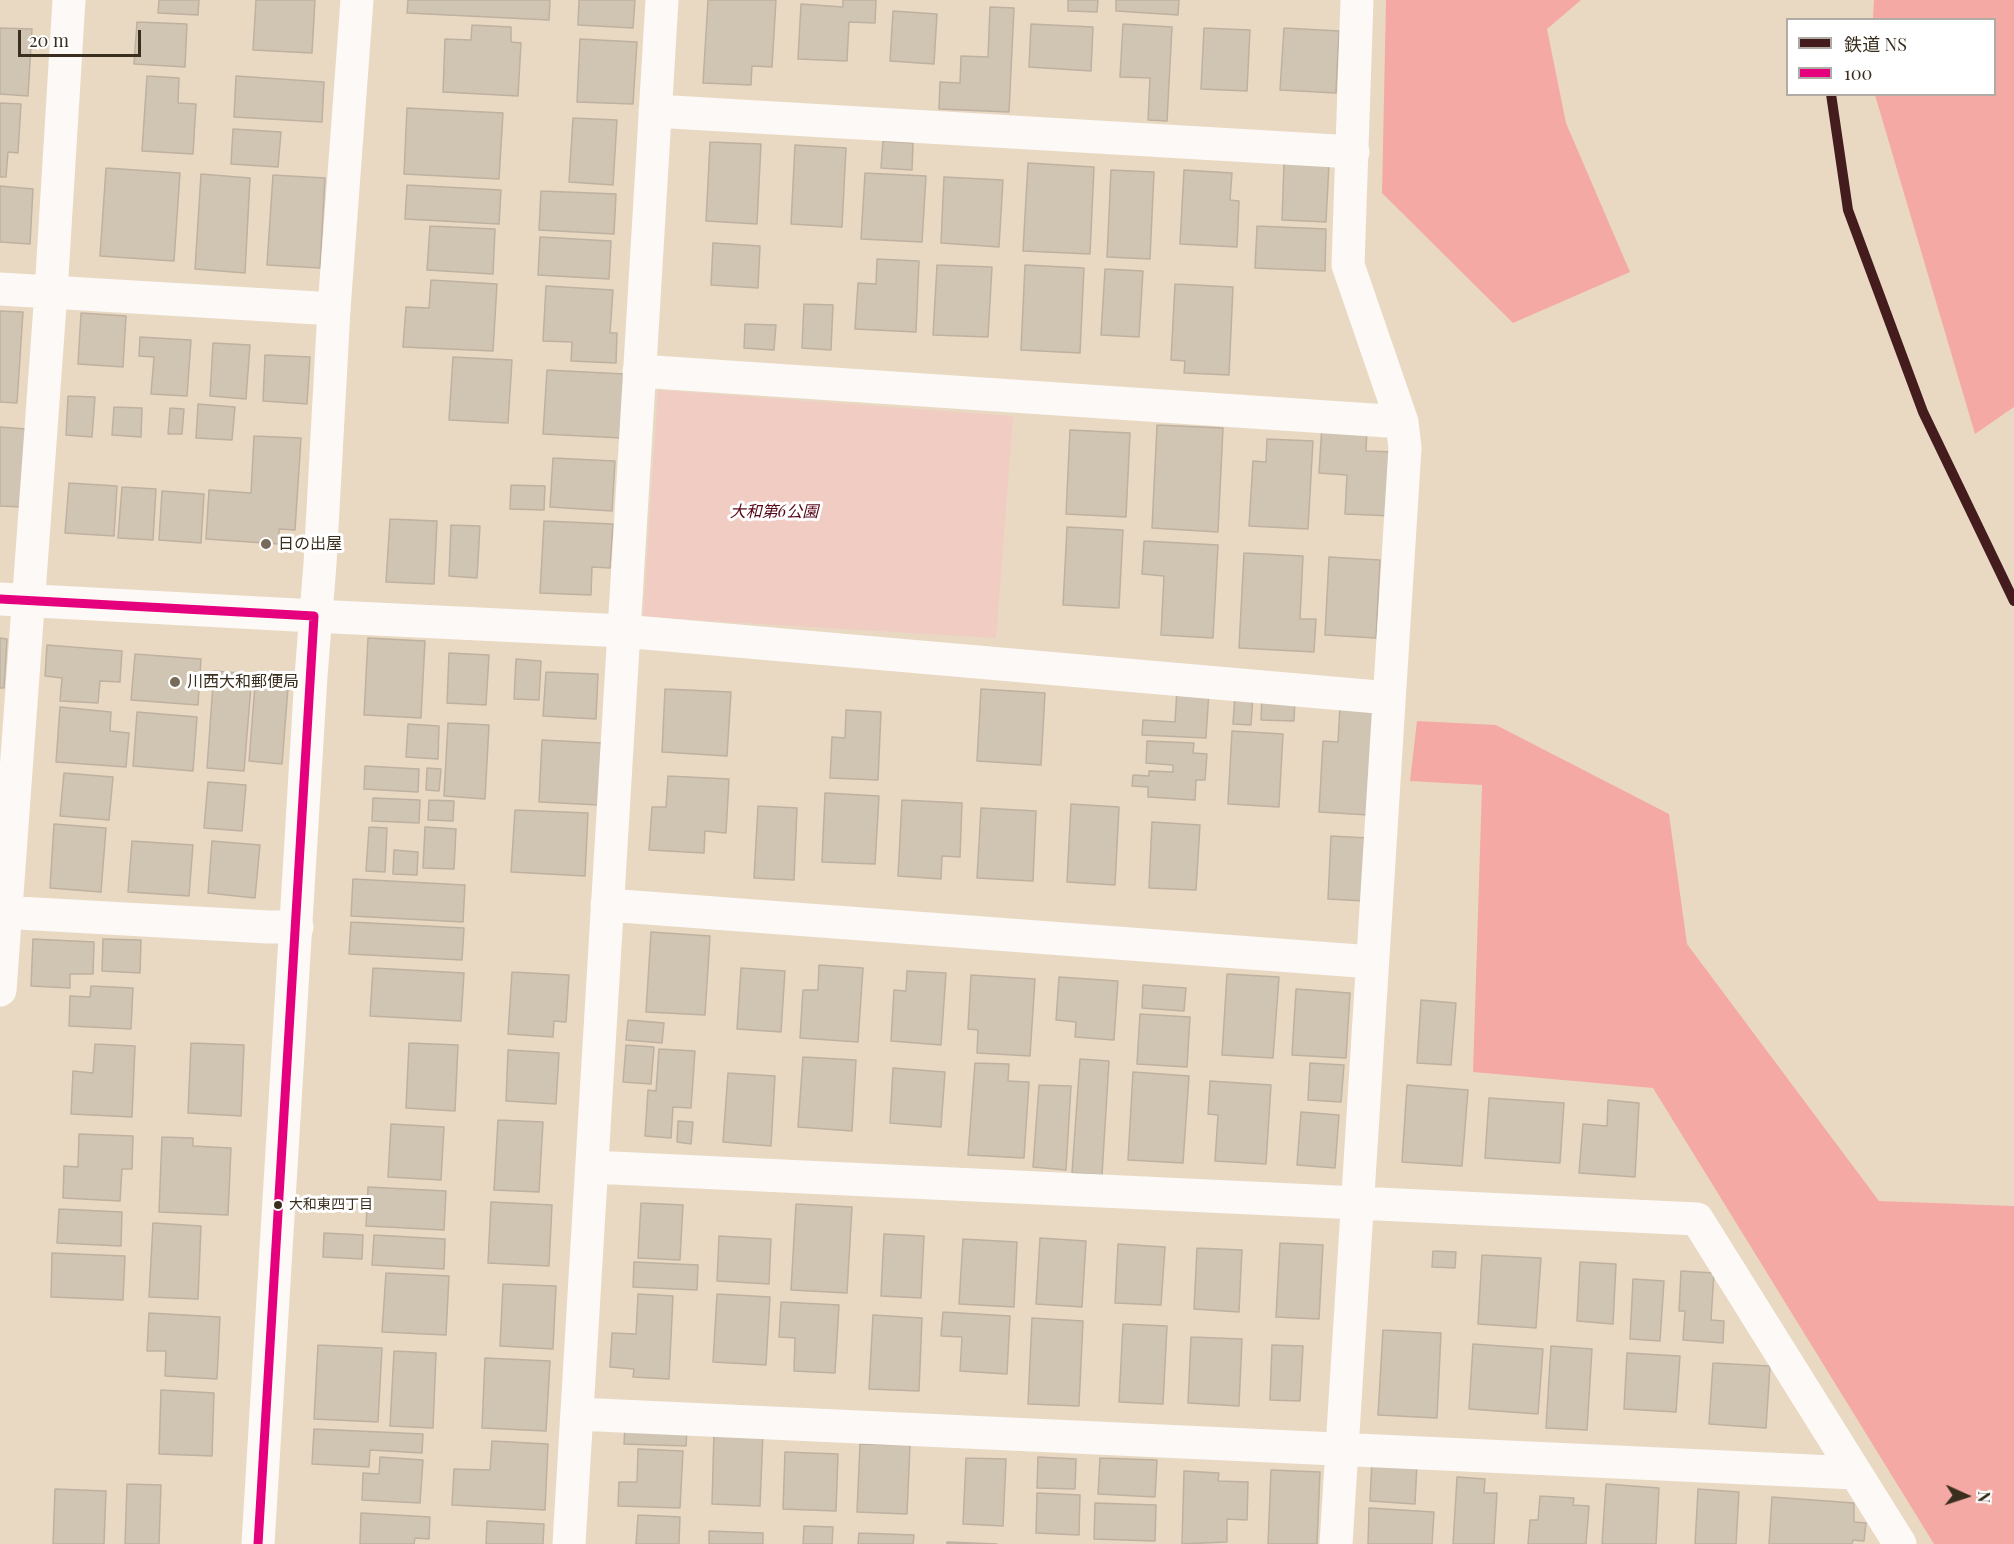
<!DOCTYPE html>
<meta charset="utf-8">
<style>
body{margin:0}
#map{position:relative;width:2014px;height:1544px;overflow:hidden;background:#e9d9c3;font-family:"Playfair Display","Noto Sans JP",serif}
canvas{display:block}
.legend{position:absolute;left:1786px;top:18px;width:210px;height:78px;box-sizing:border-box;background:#fff;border:2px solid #b0aca5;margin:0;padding:8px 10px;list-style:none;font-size:18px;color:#3a2f1e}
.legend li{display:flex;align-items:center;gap:12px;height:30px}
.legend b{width:30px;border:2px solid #b0aca5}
.north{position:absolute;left:1936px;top:1466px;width:60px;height:60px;-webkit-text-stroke:4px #fff;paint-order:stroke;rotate:93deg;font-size:16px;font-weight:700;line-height:24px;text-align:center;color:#3a2f1e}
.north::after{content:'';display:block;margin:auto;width:21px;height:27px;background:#3a2f1e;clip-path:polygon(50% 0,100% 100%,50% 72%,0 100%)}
.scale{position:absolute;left:18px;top:30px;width:123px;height:27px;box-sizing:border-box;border:3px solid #3a2f1e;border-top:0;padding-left:8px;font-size:18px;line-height:21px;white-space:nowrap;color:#3a2f1e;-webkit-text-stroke:4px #fff;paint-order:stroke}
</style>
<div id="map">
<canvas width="2014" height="1544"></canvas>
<ul class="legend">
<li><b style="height:8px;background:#451c1d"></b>鉄道 NS</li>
<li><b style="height:8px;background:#e5007d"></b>100</li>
</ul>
<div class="north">N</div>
<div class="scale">20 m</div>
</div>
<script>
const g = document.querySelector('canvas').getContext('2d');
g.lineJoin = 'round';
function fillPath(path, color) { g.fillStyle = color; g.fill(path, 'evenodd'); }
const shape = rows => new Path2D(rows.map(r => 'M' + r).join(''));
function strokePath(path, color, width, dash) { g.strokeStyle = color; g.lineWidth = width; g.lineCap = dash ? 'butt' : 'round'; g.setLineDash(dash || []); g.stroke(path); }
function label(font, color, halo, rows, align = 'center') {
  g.font = font + ' "Playfair Display","Noto Sans JP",serif'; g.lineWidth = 6; g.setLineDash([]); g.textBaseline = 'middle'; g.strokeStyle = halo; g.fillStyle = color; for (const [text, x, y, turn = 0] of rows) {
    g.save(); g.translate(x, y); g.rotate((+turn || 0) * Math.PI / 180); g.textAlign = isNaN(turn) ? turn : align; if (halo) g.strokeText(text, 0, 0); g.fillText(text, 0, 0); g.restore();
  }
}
const green = shape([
 [658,390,1013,416,996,638,643,617]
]);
const forest = shape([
 [1386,0,1581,0,1547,29,1566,123,1630,272,1513,323,1382,193],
 [1874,0,2014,0,2014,407,1975,434,1875,95,1994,94,1994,20,1873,19],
 [1417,721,1496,725,1669,814,1687,944,1879,1201,2014,1206,2014,1544,1934,1544,1653,1088,1473,1072,1482,785,1410,781]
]);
const building = shape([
 [159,0,199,0,198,15,158,13,159,0],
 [256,0,315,0,312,53,253,50,256,0],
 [408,0,550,0,549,20,407,13,408,0],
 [579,0,635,0,633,28,578,25,579,0],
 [708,0,776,0,772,67,752,66,751,85,703,83,708,0],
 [843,0,876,0,875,23,849,22,847,61,798,59,801,4,843,7,843,0],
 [1068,0,1098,0,1097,12,1068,11,1068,0],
 [1116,0,1179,0,1178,15,1116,11,1116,0],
 [990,7,1014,8,1009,112,939,109,940,82,960,83,961,56,988,57,990,7],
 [893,11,937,14,934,64,890,61,893,11],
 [137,22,187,24,185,67,134,64,137,22],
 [1031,24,1093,27,1091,71,1029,67,1031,24],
 [1123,24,1172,27,1167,121,1148,120,1150,78,1120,77,1123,24],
 [472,25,511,27,511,42,521,43,518,96,443,92,445,39,471,40,472,25],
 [0,28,32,29,28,96,0,94,0,28],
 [1204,28,1250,30,1247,91,1201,89,1204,28],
 [1284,28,1339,31,1336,93,1280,90,1284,28],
 [580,39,637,42,633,104,577,102,580,39],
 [147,76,179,78,178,103,196,104,193,154,142,151,147,76],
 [236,76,324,82,322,122,234,117,236,76],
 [0,103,21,104,18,153,8,152,6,177,0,177,0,103],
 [407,108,503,113,499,179,404,174,407,108],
 [573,118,617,120,613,185,569,182,573,118],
 [233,129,281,132,278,167,231,164,233,129],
 [883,141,913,143,912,170,881,168,883,141],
 [710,142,761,144,757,224,706,221,710,142],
 [795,145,846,148,842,227,791,224,795,145],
 [1028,163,1094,167,1090,254,1023,251,1028,163],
 [1284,163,1329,164,1326,222,1282,220,1284,163],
 [106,168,180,173,174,261,100,256,106,168],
 [1111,170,1154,172,1150,259,1107,257,1111,170],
 [1184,170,1232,173,1230,200,1239,201,1237,247,1180,244,1184,170],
 [865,173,926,176,922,242,861,239,865,173],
 [201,174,250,178,245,273,195,269,201,174],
 [273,175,325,178,320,268,267,265,273,175],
 [944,177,1003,180,999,247,941,243,944,177],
 [407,185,501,190,499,224,405,219,407,185],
 [0,186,33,189,30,244,0,242,0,186],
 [541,191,616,194,614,234,539,230,541,191],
 [430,226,495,229,493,274,427,270,430,226],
 [1257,226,1326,229,1325,271,1255,268,1257,226],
 [540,237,611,241,609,279,538,275,540,237],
 [713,243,760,246,758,288,711,285,713,243],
 [877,259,919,261,916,332,855,329,858,283,876,284,877,259],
 [937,265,992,267,988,337,933,335,937,265],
 [1025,265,1084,268,1080,353,1021,350,1025,265],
 [1105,269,1143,271,1139,337,1101,335,1105,269],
 [431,280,497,284,493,351,403,347,406,307,429,308,431,280],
 [1175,284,1233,287,1229,375,1184,373,1185,361,1171,360,1175,284],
 [546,286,613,290,610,333,617,333,616,363,571,361,572,342,543,341,546,286],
 [804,304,833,305,831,350,802,348,804,304],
 [0,311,23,312,17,403,0,402,0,311],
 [81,313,126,316,123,367,78,364,81,313],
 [745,324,776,325,774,350,744,348,745,324],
 [140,337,191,340,187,396,151,394,154,357,139,356,140,337],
 [213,343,250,345,246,399,210,396,213,343],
 [265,355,310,357,307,404,263,401,265,355],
 [453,357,512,360,508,423,449,420,453,357],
 [547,370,624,374,621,438,543,434,547,370],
 [68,396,95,397,92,437,66,435,68,396],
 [198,404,235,407,232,440,196,438,198,404],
 [114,407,142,408,141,437,112,435,114,407],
 [170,408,184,409,182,434,168,434,170,408],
 [1157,425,1223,428,1218,532,1152,528,1157,425],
 [1322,425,1367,427,1366,451,1396,452,1393,516,1345,514,1347,475,1319,473,1322,425],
 [0,427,27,429,22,507,0,506,0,427],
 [1070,430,1130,433,1126,517,1066,514,1070,430],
 [254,436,301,438,295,530,279,529,279,544,206,539,209,490,251,493,254,436],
 [1267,439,1313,441,1308,529,1249,526,1253,461,1266,462,1267,439],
 [553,458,615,461,612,511,550,507,553,458],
 [69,483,117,486,114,536,65,533,69,483],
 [511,485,545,486,544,510,510,509,511,485],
 [122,487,156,489,153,540,118,538,122,487],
 [162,491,204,494,201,543,159,540,162,491],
 [390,519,437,521,434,584,386,582,390,519],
 [544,521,613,524,610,568,592,567,591,595,540,593,544,521],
 [451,525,480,526,477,578,449,576,451,525],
 [1067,527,1123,530,1119,608,1063,605,1067,527],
 [1144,541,1218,545,1213,638,1161,635,1164,576,1142,574,1144,541],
 [1244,553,1303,556,1300,619,1316,619,1314,652,1239,648,1244,553],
 [1329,557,1380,560,1376,638,1325,635,1329,557],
 [0,638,7,639,4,688,0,688,0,638],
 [368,638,425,641,421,718,364,715,368,638],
 [47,645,122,651,120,682,100,681,98,703,60,701,62,678,45,676,47,645],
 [449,653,489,655,486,705,447,703,449,653],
 [135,654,201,659,198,705,131,700,135,654],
 [516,659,541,661,539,700,514,699,516,659],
 [214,671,252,674,244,771,207,768,214,671],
 [546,672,598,674,596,719,543,716,546,672],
 [255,685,288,688,282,764,249,761,255,685],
 [665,689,731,692,727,756,662,752,665,689],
 [981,689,1045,693,1041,765,977,761,981,689],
 [1177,689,1209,691,1206,738,1142,735,1143,720,1175,722,1177,689],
 [1235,694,1253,695,1251,725,1233,724,1235,694],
 [1262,695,1295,697,1294,721,1261,720,1262,695],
 [1340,706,1373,708,1368,815,1319,812,1323,741,1338,742,1340,706],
 [60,707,111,712,110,731,129,733,126,767,56,762,60,707],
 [846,710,881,712,878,780,830,778,832,737,845,738,846,710],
 [137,712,197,717,193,771,133,766,137,712],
 [448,723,489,725,485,799,444,796,448,723],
 [408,724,439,726,438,759,406,757,408,724],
 [1232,731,1283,734,1279,807,1228,804,1232,731],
 [542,740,602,743,599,805,539,802,542,740],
 [1147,741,1194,743,1193,753,1207,754,1205,780,1196,780,1195,800,1148,797,1148,787,1132,786,1133,775,1149,776,1149,771,1173,772,1173,765,1146,763,1147,741],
 [365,766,419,769,418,792,364,789,365,766],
 [427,768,441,769,439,791,426,790,427,768],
 [64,773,113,777,109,820,60,816,64,773],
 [668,776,729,779,726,833,705,831,704,853,649,850,652,807,666,807,668,776],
 [208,782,246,785,242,831,204,828,208,782],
 [825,793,879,796,875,864,822,862,825,793],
 [373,798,420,800,419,823,372,821,373,798],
 [429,800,454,801,453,821,428,820,429,800],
 [902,800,962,803,960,857,942,856,941,879,898,876,902,800],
 [1071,804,1119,807,1115,885,1067,882,1071,804],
 [758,806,797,808,794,880,754,878,758,806],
 [981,808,1036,811,1033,881,977,878,981,808],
 [515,810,588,813,585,876,511,872,515,810],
 [1152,822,1200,825,1196,890,1149,888,1152,822],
 [54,824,106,828,101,892,50,888,54,824],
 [369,827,387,828,385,872,366,871,369,827],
 [425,827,456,829,454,869,423,868,425,827],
 [1331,836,1368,838,1365,901,1328,899,1331,836],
 [132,841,193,845,189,896,128,892,132,841],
 [212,841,260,845,255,898,208,893,212,841],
 [394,850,418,852,417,875,393,874,394,850],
 [353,879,465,885,463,922,351,916,353,879],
 [351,922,464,928,462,960,349,954,351,922],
 [651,932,710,936,705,1015,646,1012,651,932],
 [33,939,94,942,93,974,70,974,70,988,31,986,33,939],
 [103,939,141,940,140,973,102,971,103,939],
 [819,965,863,968,858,1042,800,1038,803,990,818,990,819,965],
 [373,968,464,973,461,1021,370,1016,373,968],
 [741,968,785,971,781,1032,737,1029,741,968],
 [907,971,946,973,941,1045,891,1041,894,990,906,991,907,971],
 [512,972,569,975,566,1022,554,1021,553,1037,508,1034,512,972],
 [1227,974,1279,977,1273,1058,1222,1055,1227,974],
 [971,975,1035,979,1030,1056,977,1053,978,1030,968,1029,971,975],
 [1059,977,1118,981,1114,1040,1075,1037,1076,1022,1056,1020,1059,977],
 [1143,985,1186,988,1184,1011,1142,1008,1143,985],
 [91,986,133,988,131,1029,69,1026,70,996,90,997,91,986],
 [1296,989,1350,993,1346,1058,1292,1055,1296,989],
 [1421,1000,1456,1003,1451,1065,1417,1063,1421,1000],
 [1140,1014,1190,1017,1187,1067,1137,1064,1140,1014],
 [628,1020,664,1023,662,1043,626,1040,628,1020],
 [191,1043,244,1045,241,1116,188,1113,191,1043],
 [409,1043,458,1045,455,1111,406,1108,409,1043],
 [95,1044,135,1046,132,1117,71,1114,73,1071,93,1073,95,1044],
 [626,1045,654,1047,651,1084,623,1082,626,1045],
 [659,1049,695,1051,691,1108,673,1107,671,1138,645,1136,648,1090,656,1091,659,1049],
 [508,1050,559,1053,556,1104,506,1101,508,1050],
 [803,1057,856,1060,852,1131,798,1127,803,1057],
 [1080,1059,1109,1061,1102,1175,1072,1173,1080,1059],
 [975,1063,1009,1064,1008,1081,1029,1082,1024,1158,968,1155,975,1063],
 [1310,1063,1344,1065,1341,1102,1308,1100,1310,1063],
 [893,1068,945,1072,941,1127,890,1123,893,1068],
 [1133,1072,1189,1076,1183,1163,1128,1160,1133,1072],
 [728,1073,775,1076,771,1146,723,1142,728,1073],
 [1210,1081,1271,1085,1266,1164,1215,1161,1218,1115,1208,1114,1210,1081],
 [1039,1085,1071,1086,1066,1170,1033,1167,1039,1085],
 [1407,1085,1468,1090,1462,1166,1402,1162,1407,1085],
 [1489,1098,1564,1103,1560,1163,1485,1158,1489,1098],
 [1608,1100,1639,1103,1635,1177,1579,1173,1583,1124,1607,1126,1608,1100],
 [1301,1112,1339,1115,1335,1168,1297,1165,1301,1112],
 [498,1120,543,1122,539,1192,494,1190,498,1120],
 [678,1121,693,1122,691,1144,677,1142,678,1121],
 [391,1124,444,1127,441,1180,388,1177,391,1124],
 [79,1134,133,1136,132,1169,122,1169,120,1201,63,1198,64,1166,78,1167,79,1134],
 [162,1137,193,1138,193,1146,231,1148,228,1215,159,1212,162,1137],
 [368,1187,446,1191,444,1230,366,1226,368,1187],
 [491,1202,552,1205,549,1266,488,1263,491,1202],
 [641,1203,683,1205,680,1260,638,1258,641,1203],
 [796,1204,852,1207,847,1293,791,1290,796,1204],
 [59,1209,122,1212,121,1246,57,1243,59,1209],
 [153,1223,201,1226,198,1299,149,1297,153,1223],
 [324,1233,363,1235,362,1259,323,1257,324,1233],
 [884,1234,924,1236,921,1298,881,1296,884,1234],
 [374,1235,445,1239,444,1269,372,1265,374,1235],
 [719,1236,771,1239,769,1284,717,1281,719,1236],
 [1040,1238,1086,1241,1082,1307,1036,1304,1040,1238],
 [963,1239,1017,1242,1014,1307,959,1304,963,1239],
 [1280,1243,1323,1245,1319,1319,1276,1317,1280,1243],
 [1118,1244,1165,1247,1161,1305,1115,1303,1118,1244],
 [1197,1248,1242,1250,1239,1312,1194,1309,1197,1248],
 [1433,1251,1456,1252,1455,1268,1432,1267,1433,1251],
 [52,1253,125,1256,123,1300,51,1297,52,1253],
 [1482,1255,1541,1258,1536,1328,1478,1324,1482,1255],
 [634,1262,698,1265,697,1290,633,1287,634,1262],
 [1580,1262,1616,1264,1613,1324,1577,1321,1580,1262],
 [1681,1271,1714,1273,1711,1320,1724,1321,1723,1343,1683,1340,1685,1311,1679,1311,1681,1271],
 [386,1273,449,1276,446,1335,382,1332,386,1273],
 [1633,1279,1664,1281,1660,1341,1630,1339,1633,1279],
 [503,1284,556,1286,553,1349,500,1346,503,1284],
 [638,1294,673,1296,669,1379,633,1377,634,1369,610,1367,612,1333,636,1334,638,1294],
 [717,1294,770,1297,766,1365,713,1362,717,1294],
 [781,1302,839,1305,835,1373,794,1371,795,1338,779,1337,781,1302],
 [943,1312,1010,1316,1007,1374,960,1371,962,1337,941,1336,943,1312],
 [149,1313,220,1317,217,1379,165,1376,166,1351,147,1351,149,1313],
 [873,1315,922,1318,919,1391,869,1389,873,1315],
 [1032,1318,1083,1321,1079,1406,1028,1404,1032,1318],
 [1123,1324,1167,1326,1163,1404,1119,1402,1123,1324],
 [1383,1330,1441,1333,1437,1418,1378,1415,1383,1330],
 [1191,1337,1242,1339,1239,1406,1188,1403,1191,1337],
 [1473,1344,1543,1349,1538,1414,1469,1409,1473,1344],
 [318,1345,382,1348,378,1422,314,1419,318,1345],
 [1272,1345,1303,1346,1300,1401,1270,1400,1272,1345],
 [1551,1346,1592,1349,1587,1430,1546,1428,1551,1346],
 [394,1351,436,1353,433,1428,390,1426,394,1351],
 [1627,1353,1680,1356,1676,1412,1624,1409,1627,1353],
 [485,1358,550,1361,546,1431,482,1428,485,1358],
 [1713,1363,1770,1366,1766,1428,1709,1424,1713,1363],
 [161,1390,214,1393,212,1456,159,1454,161,1390],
 [625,1425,687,1428,686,1446,624,1444,625,1425],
 [314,1429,423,1434,422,1453,370,1450,369,1467,312,1464,314,1429],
 [714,1430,763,1432,760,1506,712,1504,714,1430],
 [492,1441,548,1444,545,1510,452,1505,454,1469,490,1470,492,1441],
 [860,1444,910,1445,907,1514,857,1512,860,1444],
 [638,1449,683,1451,680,1508,618,1506,619,1482,637,1482,638,1449],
 [785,1452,838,1454,836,1511,783,1509,785,1452],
 [380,1457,423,1460,420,1503,362,1500,363,1473,379,1474,380,1457],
 [1038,1457,1076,1459,1075,1489,1037,1488,1038,1457],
 [966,1458,1006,1459,1003,1526,963,1524,966,1458],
 [1100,1458,1157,1460,1155,1497,1098,1494,1100,1458],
 [1372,1459,1417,1462,1415,1504,1370,1501,1372,1459],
 [1271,1470,1320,1472,1317,1544,1268,1544,1271,1470],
 [1184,1471,1219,1473,1218,1481,1248,1482,1247,1520,1227,1519,1227,1542,1182,1544,1184,1471],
 [1457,1477,1485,1479,1484,1493,1497,1493,1494,1544,1453,1544,1457,1477],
 [127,1484,161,1485,159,1544,125,1544,127,1484],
 [1606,1484,1659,1488,1656,1544,1602,1544,1606,1484],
 [55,1489,106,1491,104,1544,53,1544,55,1489],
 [1698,1489,1739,1492,1736,1544,1695,1544,1698,1489],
 [1037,1493,1080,1495,1079,1535,1036,1533,1037,1493],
 [1540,1496,1574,1498,1573,1505,1589,1506,1586,1544,1528,1544,1530,1520,1538,1520,1540,1496],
 [1772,1497,1854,1503,1854,1522,1866,1523,1864,1541,1853,1540,1852,1544,1769,1544,1772,1497],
 [1095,1503,1156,1505,1155,1541,1094,1539,1095,1503],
 [1369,1508,1434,1512,1432,1544,1368,1544,1369,1508],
 [361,1513,430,1517,429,1539,415,1538,414,1544,360,1544,361,1513],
 [638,1515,680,1517,679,1544,636,1544,638,1515],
 [487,1521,544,1524,543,1544,486,1544,487,1521],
 [804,1526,833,1527,832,1544,803,1544,804,1526],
 [709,1531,763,1533,763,1544,709,1544,709,1531],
 [859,1533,914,1535,913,1544,858,1544,859,1533],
 [947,1542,997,1544,947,1544,947,1542]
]);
const street = shape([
 [655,111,1353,152],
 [0,289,334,309],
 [639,371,1402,422],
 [314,616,623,631,1389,698],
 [607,905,1372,962],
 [0,912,268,927,297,927],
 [0,990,51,292,69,0],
 [592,1167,1697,1219,1900,1544],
 [577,1414,1855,1473],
 [569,1544,662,0],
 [1336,1544,1405,448,1402,422,1348,265,1357,0]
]);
const secondary = shape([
 [0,599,314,616],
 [258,1544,311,676,320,564,334,309,357,0]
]);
const bus1 = shape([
 [0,599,314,616,258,1544]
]);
const rail1 = shape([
 [1831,94,1848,210,1923,412,2014,601]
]);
const markers = [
 [266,544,6,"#776a58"],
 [175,682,6,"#776a58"],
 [278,1205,5,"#3a2f1e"]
];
const busNames = [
 ["大和東四丁目",289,1205]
];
const parkNames = [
 ["大和第6公園",774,512]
];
const poiNames = [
 ["日の出屋",278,544],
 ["川西大和郵便局",187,682]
];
fillPath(green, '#f0ccc3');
fillPath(forest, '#f5a9a5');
fillPath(building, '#d0c4b2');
strokePath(building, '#beb1a0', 1.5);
strokePath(street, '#fcf9f6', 33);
strokePath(secondary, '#fcf9f6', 33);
strokePath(bus1, '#e5007d', 9);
strokePath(rail1, '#451c1d', 10);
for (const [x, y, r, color] of markers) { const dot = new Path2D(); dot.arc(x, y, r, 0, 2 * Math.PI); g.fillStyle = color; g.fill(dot); strokePath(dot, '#fff', 2); }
label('14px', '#3a2f1e', '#fff', busNames, 'left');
label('italic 16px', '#550517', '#fff', parkNames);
label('16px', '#3a2f1e', '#fff', poiNames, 'left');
</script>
